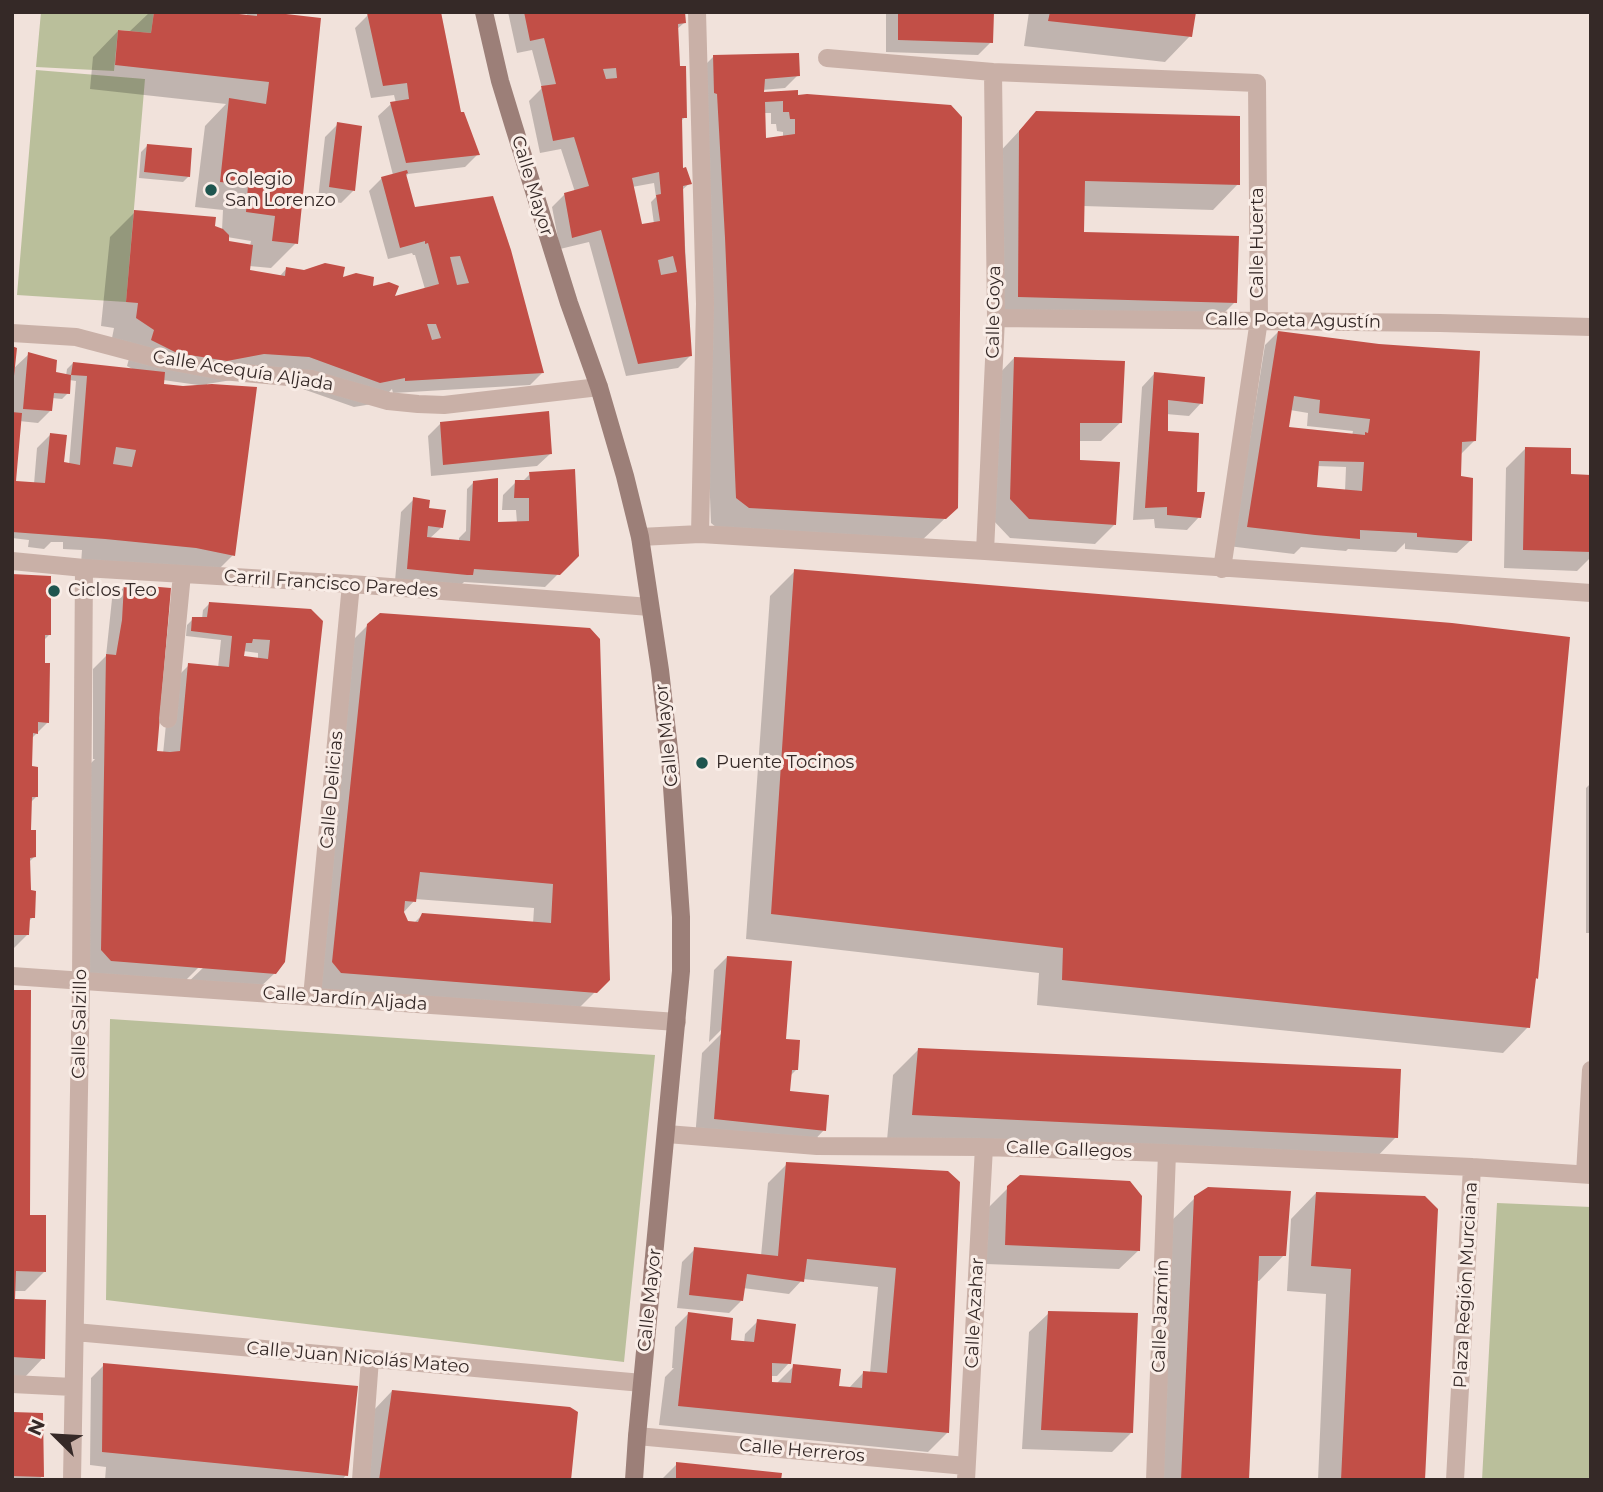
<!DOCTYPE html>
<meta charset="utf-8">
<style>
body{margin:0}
#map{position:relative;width:1603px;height:1492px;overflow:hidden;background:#f1e2db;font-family:Montserrat,sans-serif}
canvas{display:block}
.frame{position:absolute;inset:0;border:14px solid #352927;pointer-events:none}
.north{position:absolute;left:21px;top:1401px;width:70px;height:70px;-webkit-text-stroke:5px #f9ede7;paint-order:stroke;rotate:294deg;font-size:19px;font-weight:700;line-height:28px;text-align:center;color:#352927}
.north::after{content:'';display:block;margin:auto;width:24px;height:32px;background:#352927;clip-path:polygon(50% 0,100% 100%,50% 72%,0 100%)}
</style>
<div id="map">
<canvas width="1603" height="1492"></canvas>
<div class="frame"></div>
<div class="north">N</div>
</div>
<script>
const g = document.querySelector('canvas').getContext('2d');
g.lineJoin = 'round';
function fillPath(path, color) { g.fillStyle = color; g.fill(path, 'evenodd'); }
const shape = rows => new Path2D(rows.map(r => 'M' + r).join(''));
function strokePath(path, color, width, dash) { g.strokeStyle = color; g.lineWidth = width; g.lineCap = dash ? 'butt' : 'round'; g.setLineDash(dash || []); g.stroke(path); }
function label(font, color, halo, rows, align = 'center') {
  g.font = font + ' Montserrat,sans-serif'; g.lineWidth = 6; g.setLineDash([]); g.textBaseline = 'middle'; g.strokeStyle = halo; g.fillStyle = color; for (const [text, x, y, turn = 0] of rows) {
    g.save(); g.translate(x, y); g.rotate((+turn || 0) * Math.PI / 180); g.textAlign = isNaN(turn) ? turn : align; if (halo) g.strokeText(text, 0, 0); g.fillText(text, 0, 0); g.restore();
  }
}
const green = shape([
 [41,12,154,12,151,33,118,30,114,71,36,67],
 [36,70,145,79,126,302,17,295],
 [110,1019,655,1055,624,1362,106,1300],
 [1497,1203,1591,1207,1591,1480,1482,1480]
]);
const shadow = shape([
 [150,12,205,12,245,17,249,12,285,12,296,243,271,268,249,266,248,271,279,277,287,268,341,279,371,288,391,299,425,289,415,255,413,255,412,253,388,259,369,191,382,178,393,175,378,116,391,104,396,103,394,95,371,98,355,28,368,15,459,113,477,155,465,167,408,174,405,177,413,209,492,198,542,373,530,385,393,393,392,389,378,403,354,407,283,382,238,379,207,384,233,555,208,580,81,564,82,550,63,549,63,542,51,542,44,549,28,547,29,540,12,538,12,348,13,369,29,354,53,377,66,376,67,369,73,363,138,372,127,366,130,355,111,343,114,328,101,326,110,237,135,212,213,227,222,230,223,210,195,207,205,126,226,104,90,89,93,57,118,31,129,32],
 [227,237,251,241,250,246,227,243],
 [69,380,76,381,69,465,62,464,50,435,37,448,34,484,15,482,19,421,38,423,51,410,52,398,62,399,68,393],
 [163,380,198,385,183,388,163,385],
 [508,12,683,12,684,23,676,30,679,68,685,117,680,122,682,170,690,183,682,190,691,355,678,368,626,376,589,242,560,249,552,207,565,194,575,192,561,149,540,153,529,101,542,88,532,50,517,53],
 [654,183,656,197,651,202,654,224,641,226,632,187],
 [886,12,992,12,991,42,978,55,886,52],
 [1029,12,1194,12,1190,36,1165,62,1024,46],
 [714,56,798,75,785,88,762,90,762,94,797,92,957,507,919,543,723,533,711,523,705,370,701,69],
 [763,113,771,113,771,124,776,124,777,131,783,132,783,138,761,140],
 [1036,113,1238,184,1213,210,1083,206,1082,234,1235,302,1210,327,993,322,994,158],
 [338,124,354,190,341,203,318,199,325,137],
 [147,146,189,176,183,182,139,178,141,152],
 [1278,332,1475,440,1460,455,1460,478,1470,541,1457,553,1405,549,1405,543,1396,552,1348,549,1346,551,1301,547,1294,554,1228,546,1244,445,1250,438,1265,345],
 [1290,410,1308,413,1307,426,1353,431,1352,436,1285,428],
 [1316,466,1346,467,1345,491,1316,489],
 [1014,358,1121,422,1101,441,1078,441,1078,462,1114,525,1095,544,1010,538,992,519,995,378],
 [1154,374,1201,403,1189,416,1166,414,1166,433,1195,493,1199,517,1187,530,1155,528,1154,519,1133,520,1142,387],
 [441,423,550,454,537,466,431,476,428,436],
 [1525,449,1569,475,1591,476,1591,557,1577,571,1504,568,1506,468],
 [530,474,577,555,545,587,464,582,459,587,395,581,401,512,414,499,427,509,441,528,429,539,459,542,459,538,466,531,467,489,474,482,497,524,517,523,516,510,502,510,503,495,516,482,522,482],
 [795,571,1537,978,1534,981,1528,1027,1503,1053,1037,1005,1039,973,746,939,770,596],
 [12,575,49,635,43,641,48,722,31,739,30,767,36,797,30,803,30,832,35,856,29,862,29,892,33,917,28,922,28,934,12,950],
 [125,586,155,750,163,754,170,684,189,665,218,668,221,640,186,636,187,625,193,619,202,619,203,610,209,604,310,610,275,973,255,992,184,986,205,966,200,966,174,992,85,985,80,774,95,759,93,759,93,669,106,656,112,599],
 [243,651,258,653,258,659,242,656],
 [368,625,531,626,608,979,576,1011,321,992,348,645],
 [415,899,534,908,533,924,422,915,414,923,406,922,403,913,414,901],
 [1591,783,1591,933,1586,933,1586,788],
 [727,957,796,1070,790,1076,788,1093,824,1130,805,1150,695,1138,702,1053,728,1027,726,1025,709,1042,714,970],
 [12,992,28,1216,44,1272,25,1291,13,1291,13,1301,43,1358,24,1378,12,1377],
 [918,1050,1396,1137,1371,1163,887,1140,893,1075],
 [787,1164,947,1172,947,1433,928,1452,659,1425,665,1377,674,1368,672,1368,675,1327,688,1314,729,1341,744,1343,745,1334,758,1321,789,1363,777,1376,770,1376,770,1384,776,1384,794,1366,837,1388,848,1389,864,1372,870,1373,878,1287,803,1279,789,1294,743,1288,742,1300,729,1313,677,1308,682,1262,695,1249,761,1256,768,1183],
 [1009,1187,1139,1250,1119,1269,986,1264,989,1207],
 [1316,1193,1425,1198,1423,1480,1318,1480,1326,1294,1287,1291,1291,1219],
 [1195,1198,1284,1255,1259,1281,1256,1281,1247,1480,1158,1480,1169,1223],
 [1049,1313,1131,1433,1112,1452,1022,1449,1029,1332],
 [104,1365,346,1475,342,1480,105,1480,106,1467,90,1465,91,1378],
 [392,1391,570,1480,363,1480,373,1411],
 [12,1413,42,1476,39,1480,12,1480],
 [677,1464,780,1480,661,1480]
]);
const building = shape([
 [154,12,221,12,257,16,257,12,286,12,286,14,321,18,298,244,272,241,275,216,246,212,248,185,220,182,229,98,266,104,269,82,115,65,118,30,151,33],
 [374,12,441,12,461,112,464,112,480,155,406,163,390,102,409,99,407,83,383,86,367,13],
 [524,12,685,12,686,23,678,24,680,66,686,66,687,118,682,118,683,168,686,167,692,184,683,186,685,252,692,356,638,364,601,230,572,238,564,193,589,186,574,137,553,141,541,86,556,84,544,38,530,41],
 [616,68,617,78,606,79,603,69],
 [659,172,661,194,656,195,660,221,642,224,632,178],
 [673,256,677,272,661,275,658,260],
 [898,12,994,12,993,43,898,40],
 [1050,12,1196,12,1192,37,1048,21],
 [799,53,800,76,765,79,764,92,798,90,798,95,807,94,951,105,962,117,958,508,946,519,749,508,736,498,725,238,717,94,714,93,713,55],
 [783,101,783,112,789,112,790,119,795,119,795,134,766,138,765,102],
 [1036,111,1240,116,1240,185,1085,181,1084,232,1239,236,1237,303,1018,297,1019,131],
 [337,122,362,126,355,191,329,187],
 [147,144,192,148,190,177,144,172],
 [407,170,408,173,406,174,415,207,493,196,511,250,544,373,405,381,405,378,380,383,309,357,264,354,227,361,177,353,151,340,154,330,136,318,138,303,126,302,134,210,216,217,215,226,223,229,229,235,229,241,253,245,250,270,285,276,286,267,304,270,325,263,345,267,343,277,356,273,374,277,373,286,389,282,399,286,395,296,439,284,428,243,425,244,425,241,400,248,381,177],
 [460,256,469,283,457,285,450,257],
 [427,324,436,324,441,338,432,340],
 [1278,331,1379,344,1480,351,1476,441,1462,442,1461,476,1473,478,1472,541,1417,537,1417,533,1360,530,1360,539,1315,535,1247,527],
 [1294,396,1320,400,1319,413,1370,419,1368,433,1365,432,1365,435,1289,427],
 [1319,461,1364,462,1362,491,1317,487],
 [12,346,17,348,14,376,12,376],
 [28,352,57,360,56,372,71,375,70,394,54,393,52,411,23,409],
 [1014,357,1125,361,1122,423,1080,423,1080,460,1120,462,1116,525,1029,519,1010,499],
 [73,362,165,372,164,384,183,386,212,384,257,387,235,556,196,548,105,539,12,532,12,412,22,413,16,481,45,483,50,433,67,435,64,462,80,465,87,376,71,375],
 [116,447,136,450,132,467,113,464],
 [1154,372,1205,377,1203,404,1168,400,1168,431,1199,433,1197,492,1205,492,1201,518,1167,515,1167,507,1145,508],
 [549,411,552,454,443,465,440,422],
 [1525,447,1571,448,1571,474,1591,475,1591,552,1523,550],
 [575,469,579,556,560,575,474,569,473,575,467,575,407,569,413,497,430,500,429,508,446,510,443,528,428,526,427,537,470,541,473,481,498,478,498,522,529,521,529,498,514,498,515,480,530,480,529,472],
 [794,569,1452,623,1570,637,1538,979,1536,978,1530,1028,1062,980,1063,948,771,914],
 [12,574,51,576,51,635,45,635,45,663,50,663,49,723,38,722,38,734,33,733,32,766,38,767,38,797,32,797,31,830,36,830,36,857,30,858,31,890,36,891,35,918,30,918,29,935,12,935],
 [124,584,171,588,157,751,170,752,180,751,188,663,229,667,232,636,191,631,192,617,207,617,209,602,311,609,323,621,285,962,276,974,111,961,101,950,106,654,116,655,122,620],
 [253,639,270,640,268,659,244,656,246,643,252,643],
 [380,613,590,628,600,639,610,980,597,993,341,973,332,962,367,624],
 [420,872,553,884,551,923,422,913,418,922,408,921,404,912,405,901,416,902],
 [727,956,792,961,786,1039,800,1040,798,1070,792,1070,790,1091,829,1095,826,1131,714,1119],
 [12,990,31,990,30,1215,46,1215,46,1272,16,1271,15,1299,46,1300,45,1359,12,1357],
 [918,1048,1401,1069,1398,1138,912,1115],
 [786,1162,948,1171,960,1182,949,1433,678,1406,688,1312,733,1318,731,1340,754,1342,757,1319,796,1324,791,1364,772,1363,772,1382,791,1383,793,1364,841,1369,839,1386,862,1388,863,1371,887,1373,896,1268,807,1259,804,1282,747,1274,743,1301,689,1295,694,1247,778,1256],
 [1020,1175,1130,1181,1142,1196,1140,1251,1005,1245,1007,1186],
 [1208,1187,1291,1191,1286,1256,1259,1256,1249,1480,1181,1480,1194,1196],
 [1316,1192,1425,1196,1438,1209,1425,1480,1341,1480,1351,1269,1311,1266],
 [1048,1311,1138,1313,1133,1433,1041,1430],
 [103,1363,358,1386,348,1476,102,1452],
 [392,1390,570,1407,578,1412,571,1480,379,1480],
 [12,1412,43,1413,44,1477,12,1476],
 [676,1462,782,1473,781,1480,676,1480]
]);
const street = shape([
 [697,12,705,304,700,534],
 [827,58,993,72,1257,83,1259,320,1222,569],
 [996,318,1440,323,1591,327],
 [12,333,76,337,163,360,222,371,311,379,388,401,418,404,444,405,599,387],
 [640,537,700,534,985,551,1591,593],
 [985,551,996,318,993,72],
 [12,561,84,568,351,584,650,607],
 [168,719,182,574],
 [12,976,677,1022],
 [312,997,351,584],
 [667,1134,817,1146,984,1147,1167,1153,1472,1167,1591,1175],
 [1585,1174,1591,1070],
 [75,1332,642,1383],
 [12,1384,73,1387],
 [637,1436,966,1466],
 [72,1480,81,980,84,568],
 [361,1480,370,1359],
 [966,1480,984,1147],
 [1155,1480,1167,1153],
 [1455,1480,1472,1167]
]);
const secondary = shape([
 [484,12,500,81,514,127,569,303,599,387,625,476,640,537,660,670,670,758,681,917,681,971,637,1436,634,1480]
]);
const markers = [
 [211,190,7,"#1e554f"],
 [54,591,7,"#1e554f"],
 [702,763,7,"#1e554f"]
];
const poiNames = [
 ["Colegio",225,180],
 ["San Lorenzo",225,201],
 ["Ciclos Teo",68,591],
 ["Puente Tocinos",716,763]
];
const streetNames = [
 ["Calle Mayor",532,186,73],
 ["Calle Huerta",1258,243,-90],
 ["Calle Goya",994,312,-89],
 ["Calle Poeta Agustín",1293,321,1],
 ["Calle Acequía Aljada",243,371,9],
 ["Carril Francisco Paredes",331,584,4],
 ["Calle Mayor",667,735,-96],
 ["Calle Delicias",332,790,-85],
 ["Calle Jardín Aljada",345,999,4],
 ["Calle Salzillo",80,1024,-89],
 ["Calle Gallegos",1069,1150,2],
 ["Plaza Región Murciana",1466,1285,-87],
 ["Calle Mayor",650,1300,-84],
 ["Calle Azahar",975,1313,-87],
 ["Calle Jazmín",1161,1316,-88],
 ["Calle Juan Nicolás Mateo",358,1358,5],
 ["Calle Herreros",802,1451,5]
];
fillPath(green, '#babf9b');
fillPath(shadow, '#0003');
fillPath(building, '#c24f47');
strokePath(street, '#c9b0a7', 18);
strokePath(secondary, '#9c7f78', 18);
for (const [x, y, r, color] of markers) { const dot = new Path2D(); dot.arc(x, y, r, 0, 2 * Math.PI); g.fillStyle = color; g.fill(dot); strokePath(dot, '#f9ede7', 2.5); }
label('18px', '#352927', '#f9ede7', poiNames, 'left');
label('18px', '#352927', '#f9ede7', streetNames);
</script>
